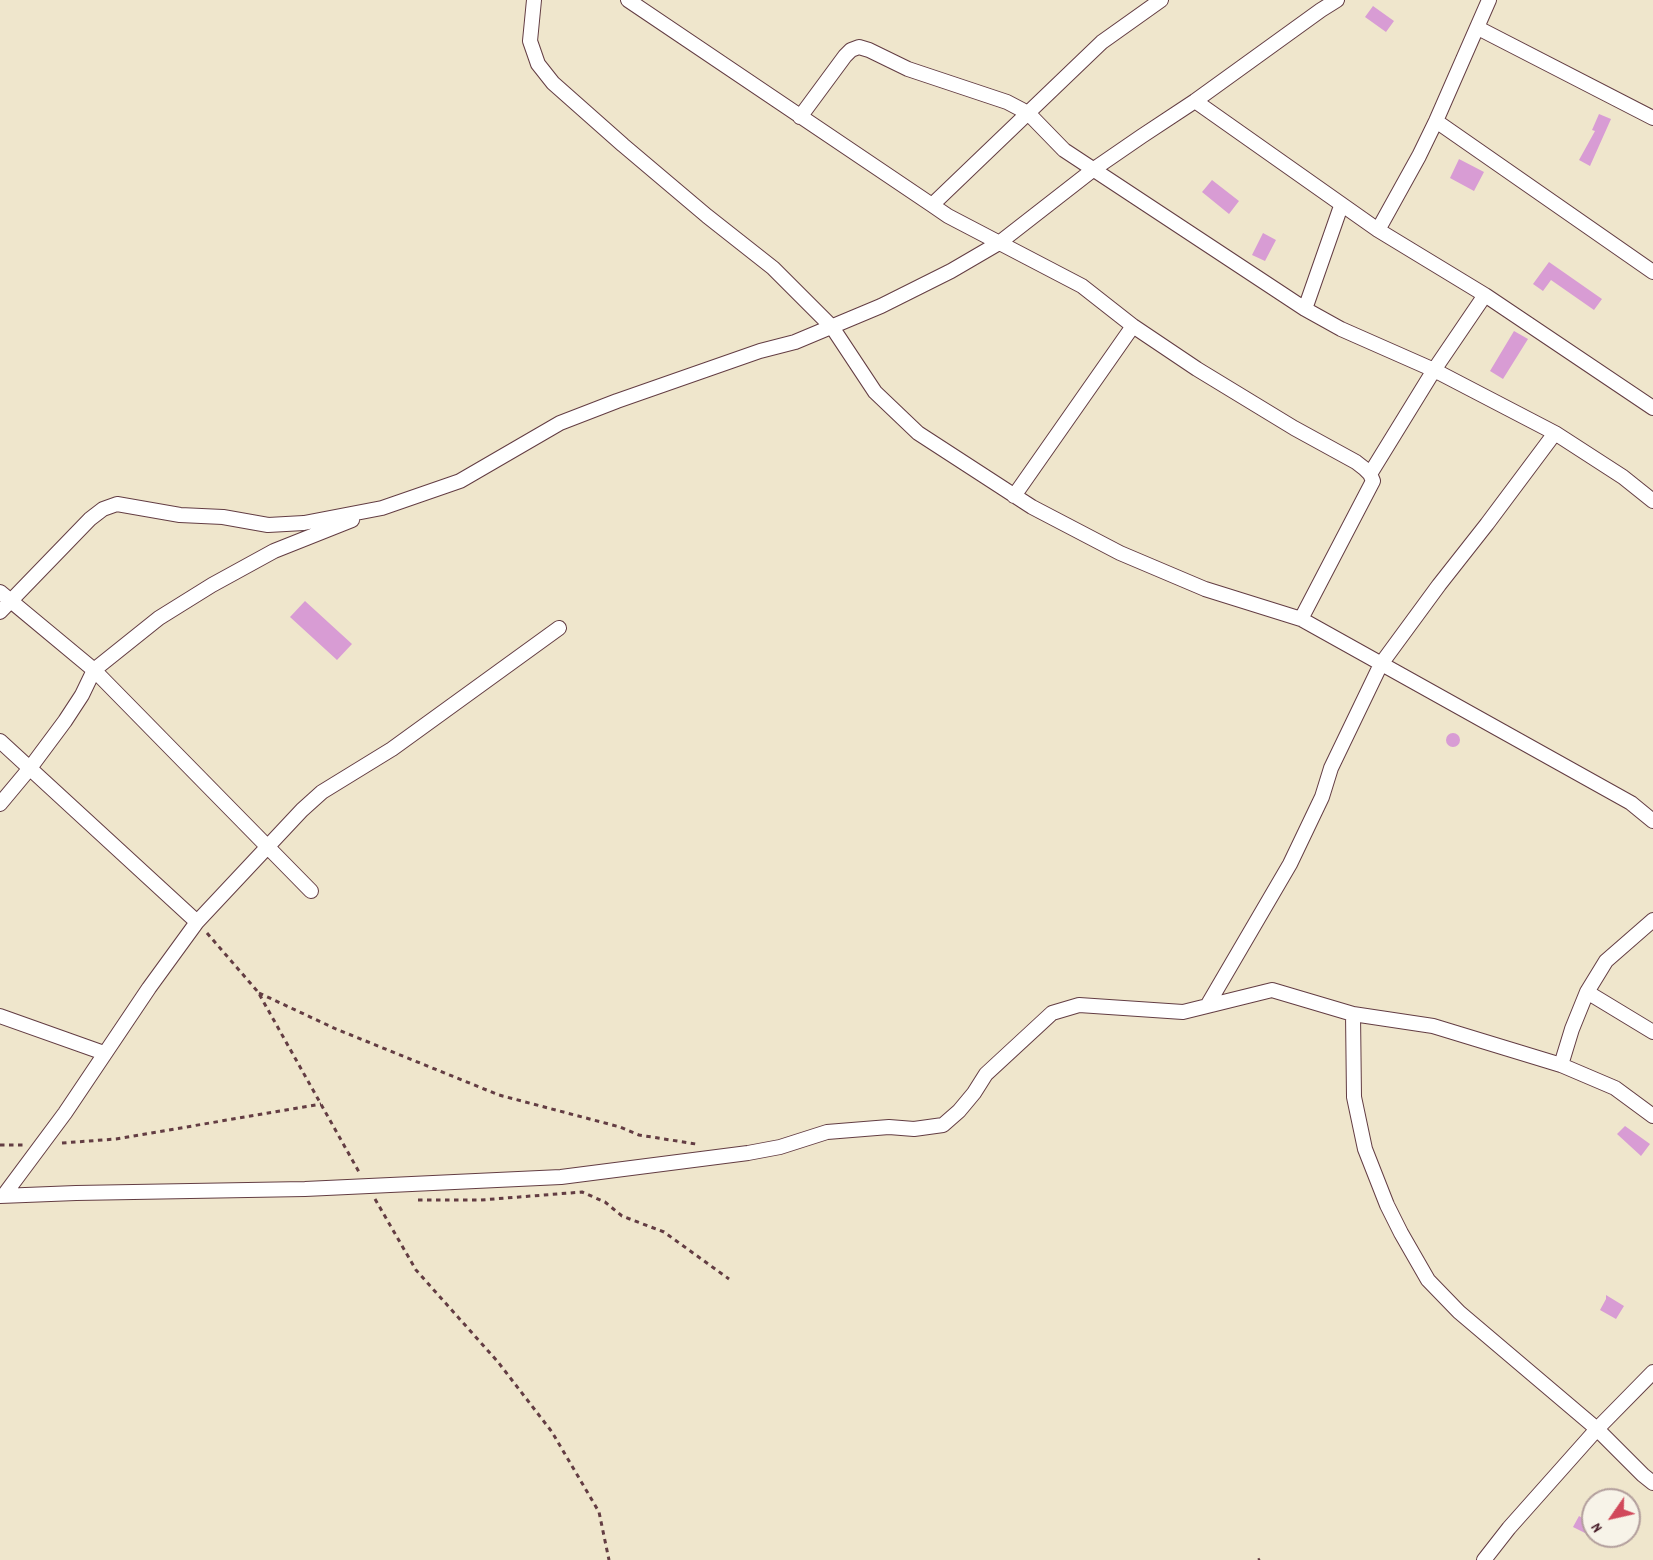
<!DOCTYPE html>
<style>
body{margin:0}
#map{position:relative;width:1653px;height:1560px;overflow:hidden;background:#efe6cc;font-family:Dekko,sans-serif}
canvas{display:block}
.north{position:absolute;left:1581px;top:1488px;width:60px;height:60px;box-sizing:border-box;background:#f7f3e8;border:2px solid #b29e9c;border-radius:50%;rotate:236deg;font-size:16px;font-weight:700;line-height:24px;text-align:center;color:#4a1f2b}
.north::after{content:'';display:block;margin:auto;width:21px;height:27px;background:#d1495b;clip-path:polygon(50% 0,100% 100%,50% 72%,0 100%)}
</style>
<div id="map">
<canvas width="1653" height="1560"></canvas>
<div class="north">N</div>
</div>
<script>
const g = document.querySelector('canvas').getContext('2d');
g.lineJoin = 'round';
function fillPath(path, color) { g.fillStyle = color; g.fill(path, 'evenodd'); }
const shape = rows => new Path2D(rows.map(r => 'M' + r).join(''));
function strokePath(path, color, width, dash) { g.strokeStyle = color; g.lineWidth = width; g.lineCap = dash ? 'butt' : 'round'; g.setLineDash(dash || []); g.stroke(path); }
const building = shape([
 [1373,6,1394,21,1386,32,1365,17],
 [1599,114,1611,119,1590,166,1579,160,1595,131,1592,130],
 [1459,159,1484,172,1474,191,1450,178],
 [1212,180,1239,201,1229,214,1202,192],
 [1263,233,1276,240,1265,261,1252,255],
 [1549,262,1602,299,1594,310,1551,280,1543,291,1533,284],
 [1514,331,1528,339,1503,379,1490,371],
 [305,601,352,644,337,660,290,617],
 '1446 740a7 7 0 1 1 14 0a7 7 0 1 1-14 0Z',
 [1625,1126,1650,1144,1641,1156,1617,1134],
 [1606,1295,1624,1306,1616,1319,1600,1310,1606,1299],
 [1579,1516,1591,1523,1585,1533,1573,1527]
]);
const path = shape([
 [207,933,258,992,359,1172],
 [259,993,336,1029,499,1095,620,1127,639,1135,696,1144],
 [62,1143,116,1139,321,1104],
 [0,1145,25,1145],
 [375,1199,416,1270,498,1362,552,1432,599,1512,609,1560],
 [418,1200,481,1200,582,1192,605,1202,622,1216,664,1232,729,1279],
 [1258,1560,1260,1559]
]);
const minor = shape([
 [534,0,530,41,538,64,553,83,623,145,707,216,773,268,832,327,875,392,918,433,1032,507,1120,553,1205,589,1301,619,1373,481,1370,474,1365,469,1356,462,1294,428,1197,369,1133,326,1082,286,948,216,932,205,628,0],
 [1478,28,1653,118],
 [1195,101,1378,230,1485,295,1653,408],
 [800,117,845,56,851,50,859,47,869,50,908,69,1007,102,1028,113,1064,150,1305,309,1341,329,1434,370,1555,433,1623,477,1653,501],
 [1436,121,1653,272],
 [932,205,1102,42,1161,0],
 [1378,230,1419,156,1436,121,1489,0],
 [1305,309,1341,206],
 [1370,474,1434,370,1485,295],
 [1014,496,1133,326],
 [0,592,94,670,311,891],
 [0,612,90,519,103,509,117,504,180,515,223,517,268,525,304,523,382,508,460,481,560,423,617,401,760,351,795,342,881,306,951,271,999,243,1094,169,1142,136,1195,101,1321,10,1337,0],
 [1301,619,1631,803,1653,821],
 [0,741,197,922],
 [0,804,30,768,65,721,82,695,94,670,159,618,212,585,274,551,352,520],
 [1587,992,1653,1032],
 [1207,1006,1290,864,1322,797,1331,768,1381,664,1439,585,1487,524,1555,433],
 [1353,1014,1354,1097,1365,1149,1387,1205,1401,1233,1428,1280,1459,1312,1597,1429,1643,1475,1653,1483],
 [0,1016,104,1053],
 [1561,1065,1572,1029,1587,992,1606,961,1653,920],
 [4,1195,65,1113,149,988,197,922,302,810,322,792,392,749,559,628],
 [0,1196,76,1193,305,1189,561,1177,748,1153,780,1147,827,1132,889,1127,914,1129,943,1125,959,1111,974,1093,986,1074,1052,1013,1079,1005,1183,1012,1272,990,1353,1014,1433,1026,1561,1065,1615,1088,1653,1116],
 [1484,1560,1509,1528,1597,1429,1653,1372]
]);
fillPath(building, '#d89cd4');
strokePath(minor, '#633d43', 16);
strokePath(path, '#633d43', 3, [4.5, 4.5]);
strokePath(minor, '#fff', 14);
</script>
